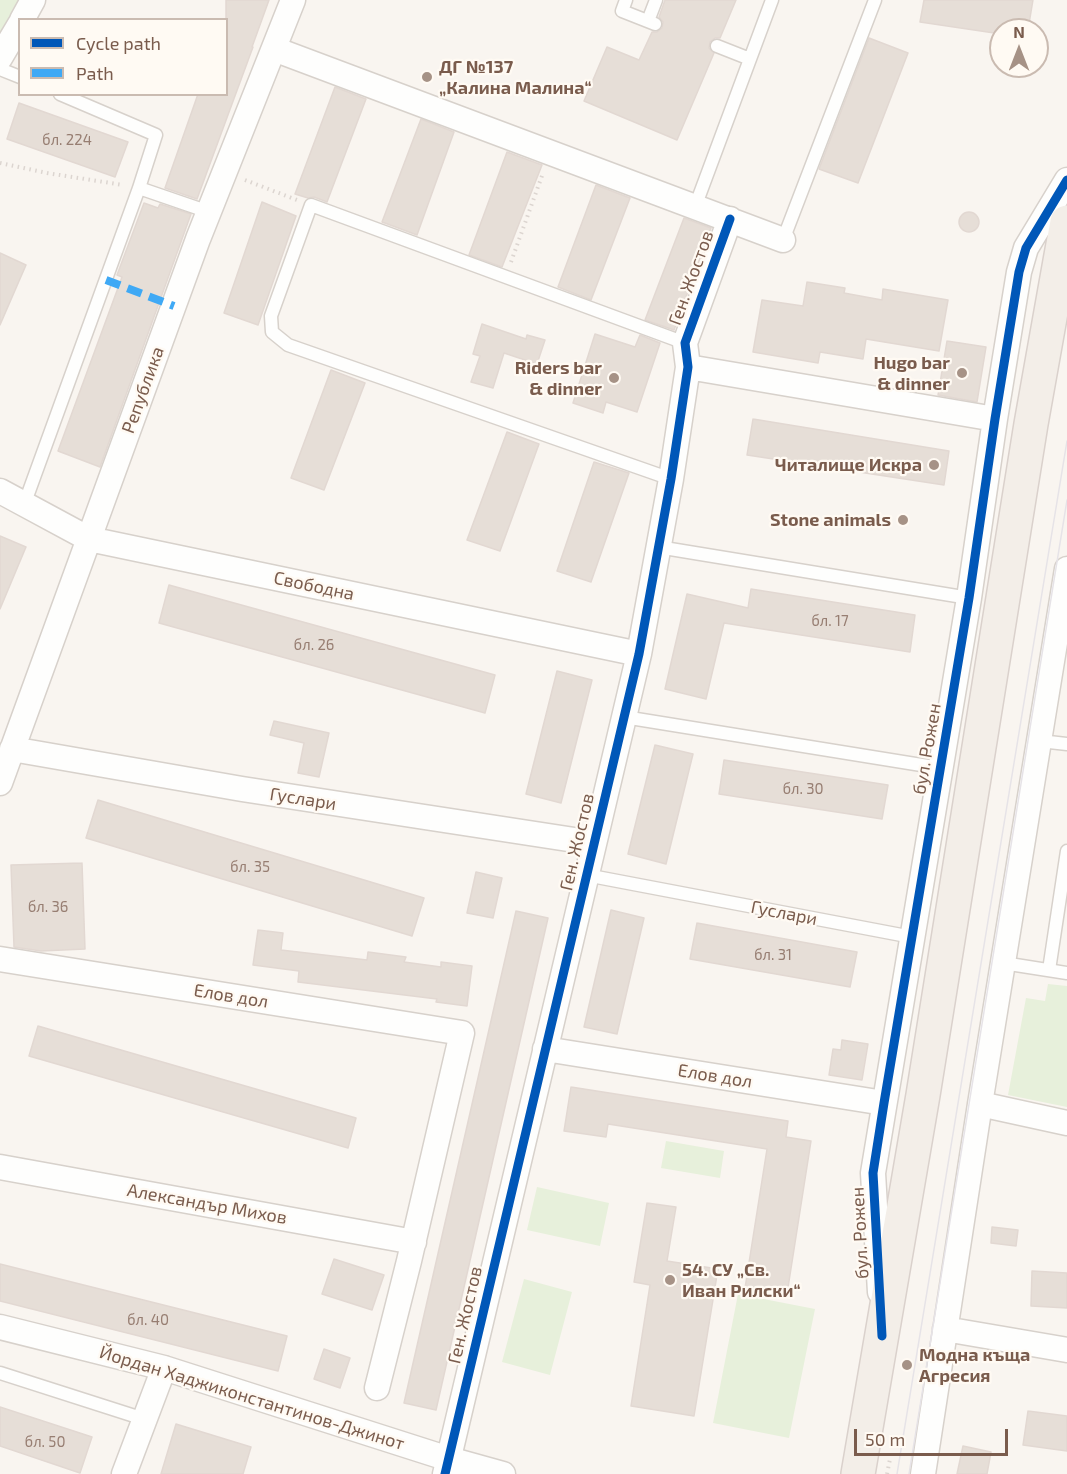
<!DOCTYPE html>
<meta charset="utf-8">
<style>
body{margin:0}
#map{position:relative;width:1067px;height:1474px;overflow:hidden;background:#f9f5f0;font-family:"Exo 2",sans-serif}
canvas{display:block}
.legend{position:absolute;left:18px;top:18px;width:210px;height:78px;box-sizing:border-box;background:#fffaf3;border:2px solid #cabbb1;margin:0;padding:8px 10px;list-style:none;font-size:18px;color:#7a5c4d}
.legend li{display:flex;align-items:center;gap:12px;height:30px}
.legend b{width:30px;border:2px solid #cabbb1}
.north{position:absolute;left:989px;top:18px;width:60px;height:60px;box-sizing:border-box;background:#fffaf3;border:2px solid #cabbb1;border-radius:50%;rotate:0deg;font-size:16px;font-weight:700;line-height:24px;text-align:center;color:#7a5c4d}
.north::after{content:'';display:block;margin:auto;width:21px;height:27px;background:#a69286;clip-path:polygon(50% 0,100% 100%,50% 72%,0 100%)}
.scale{position:absolute;left:854px;top:1429px;width:154px;height:27px;box-sizing:border-box;border:3px solid #7a5c4d;border-top:0;padding-left:8px;font-size:18px;line-height:21px;white-space:nowrap;color:#7a5c4d;-webkit-text-stroke:4px #fffaf3;paint-order:stroke}
</style>
<div id="map">
<canvas width="1067" height="1474"></canvas>
<ul class="legend">
<li><b style="height:8px;background:#0057b8"></b>Cycle path</li>
<li><b style="height:8px;background:#3fa9f5"></b>Path</li>
</ul>
<div class="north">N</div>
<div class="scale">50 m</div>
</div>
<script>
const g = document.querySelector('canvas').getContext('2d');
g.lineJoin = 'round';
function fillPath(path, color) { g.fillStyle = color; g.fill(path, 'evenodd'); }
const shape = rows => new Path2D(rows.map(r => 'M' + r).join(''));
function strokePath(path, color, width, dash) { g.strokeStyle = color; g.lineWidth = width; g.lineCap = dash ? 'butt' : 'round'; g.setLineDash(dash || []); g.stroke(path); }
function label(font, color, halo, rows, align = 'center') {
  g.font = font + ' "Exo 2",sans-serif'; g.lineWidth = 4.5; g.setLineDash([]); g.textBaseline = 'middle'; g.strokeStyle = halo; g.fillStyle = color; for (const [text, x, y, turn = 0] of rows) {
    g.save(); g.translate(x, y); g.rotate((+turn || 0) * Math.PI / 180); g.textAlign = isNaN(turn) ? turn : align; if (halo) g.strokeText(text, 0, 0); g.fillText(text, 0, 0); g.restore();
  }
}
const green = shape([
 [0,0,21,0,0,39],
 [1048,984,1067,986,1067,1107,1008,1095,1026,998,1045,1001],
 [666,1141,724,1151,720,1178,661,1168],
 [537,1187,609,1203,600,1246,527,1230],
 [524,1279,572,1292,550,1375,502,1362],
 [738,1294,815,1309,789,1438,713,1423]
]);
const building = shape([
 [226,0,269,0,252,47,253,47,197,199,165,188,198,94,226,94,226,0],
 [665,0,736,0,720,38,715,38,710,42,709,48,714,53,677,140,584,101,607,47,639,60,652,32,657,32,662,28,663,22,659,17,665,0],
 [924,0,1033,0,1028,30,1001,30,1001,34,920,22,924,0],
 [869,38,908,53,858,183,819,169,869,38],
 [335,87,366,99,327,202,314,197,308,198,295,194,335,87],
 [19,103,128,142,115,177,7,139,19,103],
 [421,119,454,132,417,235,382,222,421,119],
 [507,152,542,165,502,267,469,255,507,152],
 [596,185,630,198,591,300,558,287,596,185],
 [262,202,296,216,258,325,224,313,262,202],
 [144,203,158,208,160,204,191,214,100,467,58,451,122,277,117,275,144,203],
 '959 222a10 10 0 1 1 20 0a10 10 0 1 1-20 0Z',
 [684,218,711,228,674,330,645,320,684,218],
 [0,253,26,265,0,325,0,253],
 [807,282,845,288,844,293,882,300,883,289,948,300,939,351,866,339,863,359,820,352,818,363,753,352,762,300,803,306,807,282],
 [482,324,526,339,527,335,545,340,537,364,504,353,493,388,471,382,480,356,473,354,482,324],
 [595,334,635,347,640,335,660,343,637,412,606,402,603,413,573,403,595,334],
 [947,341,986,347,977,402,938,395,947,341],
 [331,370,365,383,324,490,291,478,331,370],
 [753,419,949,451,944,485,747,455,753,419],
 [507,432,539,444,500,551,467,540,507,432],
 [594,462,629,473,591,582,557,571,594,462],
 [0,536,26,547,0,609,0,536],
 [169,585,495,675,485,713,159,623,169,585],
 [751,589,915,615,910,652,724,623,706,699,665,689,687,594,748,608,751,589],
 [557,671,592,680,561,803,526,794,557,671],
 [274,721,329,733,319,777,298,773,304,743,270,735,274,721],
 [655,745,693,754,666,864,628,854,655,745],
 [724,760,888,785,882,819,719,794,724,760],
 [98,800,424,898,412,936,86,838,98,800],
 [82,863,85,949,41,951,14,947,11,865,82,863],
 [476,872,502,878,493,918,467,913,476,872],
 [611,910,644,918,617,1034,584,1027,611,910],
 [516,911,548,918,436,1410,404,1403,516,911],
 [697,923,857,952,850,987,690,959,697,923],
 [258,930,283,933,281,950,367,960,368,952,406,957,404,962,441,967,441,962,472,966,467,1006,436,1002,437,999,298,982,299,971,253,965,258,930],
 [38,1026,356,1118,348,1148,29,1056,38,1026],
 [842,1040,868,1044,862,1080,829,1075,833,1049,841,1050,842,1040],
 [571,1087,788,1121,786,1137,811,1141,787,1294,745,1288,767,1149,608,1124,606,1137,564,1131,571,1087],
 [647,1203,676,1207,667,1261,718,1269,694,1416,631,1406,650,1285,634,1282,647,1203],
 [992,1227,1018,1230,1016,1246,991,1243,992,1227],
 [334,1259,384,1275,372,1310,322,1294,334,1259],
 [0,1264,287,1336,278,1371,0,1301,0,1264],
 [1032,1271,1067,1273,1067,1308,1031,1306,1032,1271],
 [324,1349,350,1358,340,1388,314,1379,324,1349],
 [0,1407,92,1437,80,1473,0,1446,0,1407],
 [1028,1411,1067,1416,1067,1451,1023,1445,1028,1411],
 [176,1424,251,1447,243,1474,161,1474,176,1424],
 [963,1446,991,1452,987,1474,957,1474,963,1446]
]);
const path = shape([
 [0,163,47,173,123,185],
 [245,180,297,200],
 [511,262,543,173],
 [887,1474,890,1459]
]);
const service = shape([
 [626,0,622,11,655,24],
 [648,21,656,0],
 [717,46,750,59],
 [0,69,20,77],
 [139,188,209,212],
 [695,207,772,0],
 [783,240,875,0],
 [671,479,288,345,272,332,271,316,311,205,685,343],
 [24,505,139,188,156,135,60,94],
 [658,547,969,598],
 [624,717,940,768],
 [1040,741,1067,744],
 [586,875,912,937],
 [1003,963,1067,973],
 [1049,970,1067,851],
 [0,1373,144,1419]
]);
const minor = shape([
 [22,20,33,0],
 [274,49,783,240],
 [0,58,20,24],
 [688,367,995,419],
 [0,491,89,539,639,654],
 [12,749,242,789,594,843],
 [0,783,198,239,293,0],
 [0,959,462,1033,409,1261,377,1388],
 [545,1049,884,1103],
 [980,1104,1067,1123],
 [0,1167,414,1242],
 [880,1292,873,1173,969,598,995,419,1019,272,1026,248,1067,180],
 [0,1327,164,1368,449,1459,503,1474],
 [945,1329,1067,1350],
 [124,1474,164,1368],
 [445,1474,639,654,671,479,688,367,685,343,730,219],
 [923,1474,980,1104,1067,569]
]);
const primary = shape([
 [858,1474,923,1095,1031,424,1067,222]
]);
const tram = shape([
 [897,1474,1067,441],
 [909,1474,1067,500]
]);
const quiet = shape([
 [106,280,174,306]
]);
const cycleway = shape([
 [882,1336,873,1173,884,1103,969,598,995,419,1019,272,1026,248,1067,180],
 [445,1474,639,654,671,479,688,367,685,343,730,219]
]);
const markers = [
 [427,77,6,"#a69286"],
 [962,373,6,"#a69286"],
 [614,378,6,"#a69286"],
 [934,465,6,"#a69286"],
 [903,520,6,"#a69286"],
 [670,1280,6,"#a69286"],
 [907,1365,6,"#a69286"]
];
const numberNames = [
 ["бл. 224",67,140],
 ["бл. 17",830,621],
 ["бл. 26",314,645],
 ["бл. 30",803,789],
 ["бл. 35",250,867],
 ["бл. 36",48,907],
 ["бл. 31",773,955],
 ["бл. 40",148,1320],
 ["бл. 50",45,1442]
];
const poiNames = [
 ["ДГ №137",439,67,"left"],
 ["„Калина Малина“",439,88,"left"],
 ["Hugo bar",950,363],
 ["& dinner",950,384],
 ["Riders bar",602,368],
 ["& dinner",602,389],
 ["Читалище Искра",922,465],
 ["Stone animals",891,520],
 ["54. СУ „Св.",682,1270,"left"],
 ["Иван Рилски“",682,1291,"left"],
 ["Модна къща",919,1355,"left"],
 ["Агресия",919,1376,"left"]
];
const streetNames = [
 ["Ген. Жостов",691,278,-70],
 ["Република",143,390,-70],
 ["Свободна",314,586,12],
 ["бул. Рожен",927,749,-80],
 ["Гуслари",303,799,9],
 ["Ген. Жостов",577,842,-77],
 ["Гуслари",784,913,11],
 ["Елов дол",231,996,9],
 ["Елов дол",715,1076,9],
 ["Александър Михов",207,1204,10],
 ["бул. Рожен",860,1233,-93],
 ["Ген. Жостов",465,1315,-77],
 ["Йордан Хаджиконстантинов-Джинот",252,1398,17]
];
fillPath(green, '#e7f0db');
fillPath(building, '#e6ded7');
strokePath(building, '#e2d8d2', 1.5);
strokePath(service, '#d7d1cb', 15);
strokePath(minor, '#d7d1cb', 27);
strokePath(primary, '#dad1cc', 36);
strokePath(path, '#dcd5d0', 4, [1.5, 4.5]);
strokePath(service, '#fefefd', 12);
strokePath(minor, '#fefefd', 24);
strokePath(primary, '#f3eee8', 33);
strokePath(tram, '#e6e3e7', 1.5);
strokePath(quiet, '#3fa9f5', 8, [15, 8]);
strokePath(cycleway, '#0057b8', 9);
for (const [x, y, r, color] of markers) { const dot = new Path2D(); dot.arc(x, y, r, 0, 2 * Math.PI); g.fillStyle = color; g.fill(dot); strokePath(dot, '#fffaf3', 2); }
label('15px', '#977e72', null, numberNames);
label('bold 18px', '#7a5c4d', '#fffaf3', poiNames, 'right');
label('18px', '#7a5c4d', '#fffaf3', streetNames);
</script>
